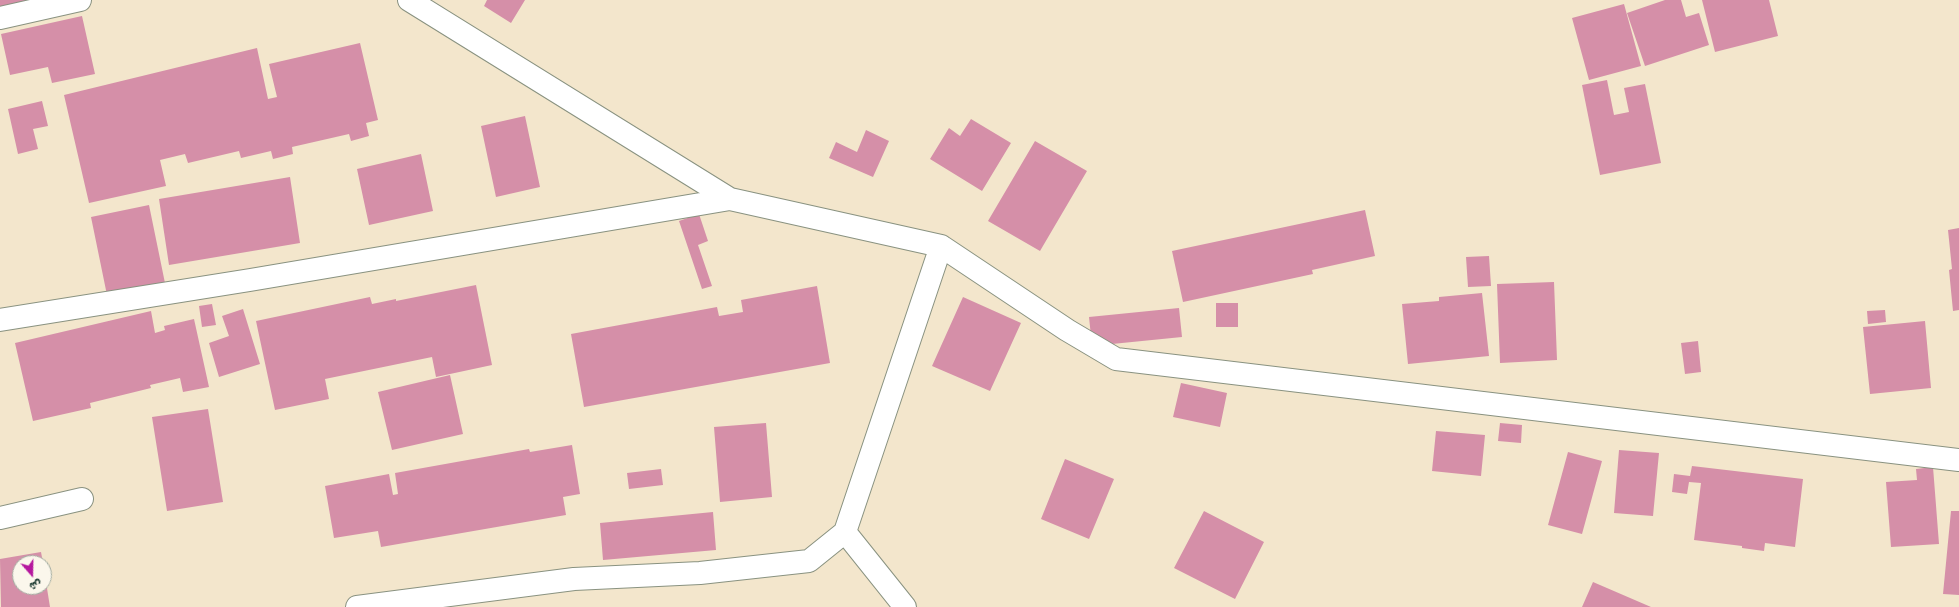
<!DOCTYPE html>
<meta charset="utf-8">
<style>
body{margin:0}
#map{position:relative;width:1959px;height:607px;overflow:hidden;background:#f3e6cc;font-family:Caveat,"Playpen Sans Arabic",sans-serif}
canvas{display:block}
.north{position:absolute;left:12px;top:555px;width:40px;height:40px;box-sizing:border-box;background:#fbf7ec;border:1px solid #a3ada2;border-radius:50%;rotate:160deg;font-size:11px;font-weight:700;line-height:16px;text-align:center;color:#1f3d34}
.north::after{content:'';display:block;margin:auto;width:14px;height:18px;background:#b5179e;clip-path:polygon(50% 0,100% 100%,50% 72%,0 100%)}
</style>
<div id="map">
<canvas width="1959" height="607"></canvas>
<div class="north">ش</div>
</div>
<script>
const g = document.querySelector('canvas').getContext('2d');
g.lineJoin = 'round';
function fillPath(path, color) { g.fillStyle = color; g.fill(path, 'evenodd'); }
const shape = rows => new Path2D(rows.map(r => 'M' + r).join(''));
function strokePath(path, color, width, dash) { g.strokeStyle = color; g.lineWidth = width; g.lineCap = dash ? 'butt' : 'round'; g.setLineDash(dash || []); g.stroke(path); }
const building = shape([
 [0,0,46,0,0,11],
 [487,0,525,0,511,23,484,6],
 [1665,0,1681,0,1686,17,1699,13,1709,45,1645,66,1627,13],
 [1702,0,1769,0,1778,36,1715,52],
 [1624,4,1641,66,1589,80,1572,18],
 [82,16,95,74,52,83,48,67,10,75,1,34],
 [360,43,378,120,366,123,369,136,351,141,349,134,292,147,293,154,273,159,271,151,241,158,239,151,188,163,185,154,160,160,166,186,89,203,64,95,257,48,268,99,277,97,269,64],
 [1607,80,1614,115,1629,112,1624,88,1645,84,1661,163,1600,175,1582,85],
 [42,101,48,126,33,129,38,149,18,154,8,109],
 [525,116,540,187,496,197,481,126],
 [971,119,1011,143,982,191,930,159,949,128,960,136],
 [866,130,889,141,873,177,829,158,836,142,857,152],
 [1035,141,1087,171,1040,251,988,221],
 [421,154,433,211,369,225,357,169],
 [290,177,300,243,169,265,159,199],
 [149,205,166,288,108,300,91,217],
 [1365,210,1375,256,1312,270,1313,274,1183,302,1172,251],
 [699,214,708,241,698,245,712,286,702,289,679,221],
 [1959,228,1959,310,1953,311,1949,270,1952,269,1948,230],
 [1489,256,1491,286,1468,287,1466,257],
 [1554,282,1557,360,1500,363,1497,284],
 [476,285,492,365,436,377,432,357,325,379,329,399,275,410,256,321,370,297,372,304,396,299,396,301],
 [817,286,830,363,584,407,571,334,717,307,719,316,743,312,741,300],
 [1482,293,1489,356,1408,364,1402,304,1439,301,1439,297],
 [963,297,1021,323,990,391,932,366],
 [1216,303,1238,303,1238,327,1216,327],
 [212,304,216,325,202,327,199,306],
 [1179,308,1182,337,1092,346,1089,317],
 [243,309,260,364,219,377,209,343,229,336,222,316],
 [1885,310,1886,322,1868,324,1867,311],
 [151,311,155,333,165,330,164,326,194,319,209,387,183,392,180,378,150,385,151,388,90,403,91,408,33,421,15,343],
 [1925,321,1931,388,1870,394,1863,327],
 [1698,341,1701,372,1685,374,1681,343],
 [450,375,463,434,392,450,378,392],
 [1181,383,1227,393,1220,427,1173,417],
 [208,409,223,502,167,511,152,417],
 [766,423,772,497,720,502,714,427],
 [1500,423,1522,425,1521,443,1498,441],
 [1436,431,1485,435,1481,476,1432,471],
 [572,445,580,494,563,497,566,515,381,547,378,531,334,538,325,486,389,474,393,495,398,494,395,473,529,449,530,452],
 [1619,450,1659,453,1653,516,1614,513],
 [1568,452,1602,461,1582,534,1548,525],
 [1065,459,1114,479,1089,539,1041,519],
 [1692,466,1803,479,1795,547,1765,543,1764,551,1742,548,1742,546,1694,540,1701,483,1689,482,1687,494,1672,492,1674,474,1690,476],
 [1933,467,1939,544,1891,547,1886,482,1917,480,1916,469],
 [661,469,663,485,629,489,627,473],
 [1204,511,1264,542,1235,599,1174,568],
 [1951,511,1959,511,1959,595,1943,594],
 [713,512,716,550,603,560,600,523],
 [41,552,43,563,20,563,20,587,44,587,45,576,50,607,1,607,0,559],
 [1593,582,1651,607,1582,607]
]);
const minor = shape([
 [409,0,730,199],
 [0,18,80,0],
 [0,320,250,280,730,199,941,246,1067,330,1116,359,1959,460],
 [0,518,82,499],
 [845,532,905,607],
 [357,607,574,579,700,573,809,561,845,532,941,246]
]);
fillPath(building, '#d58fa8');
strokePath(minor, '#899280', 24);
strokePath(minor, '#fff', 22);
</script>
